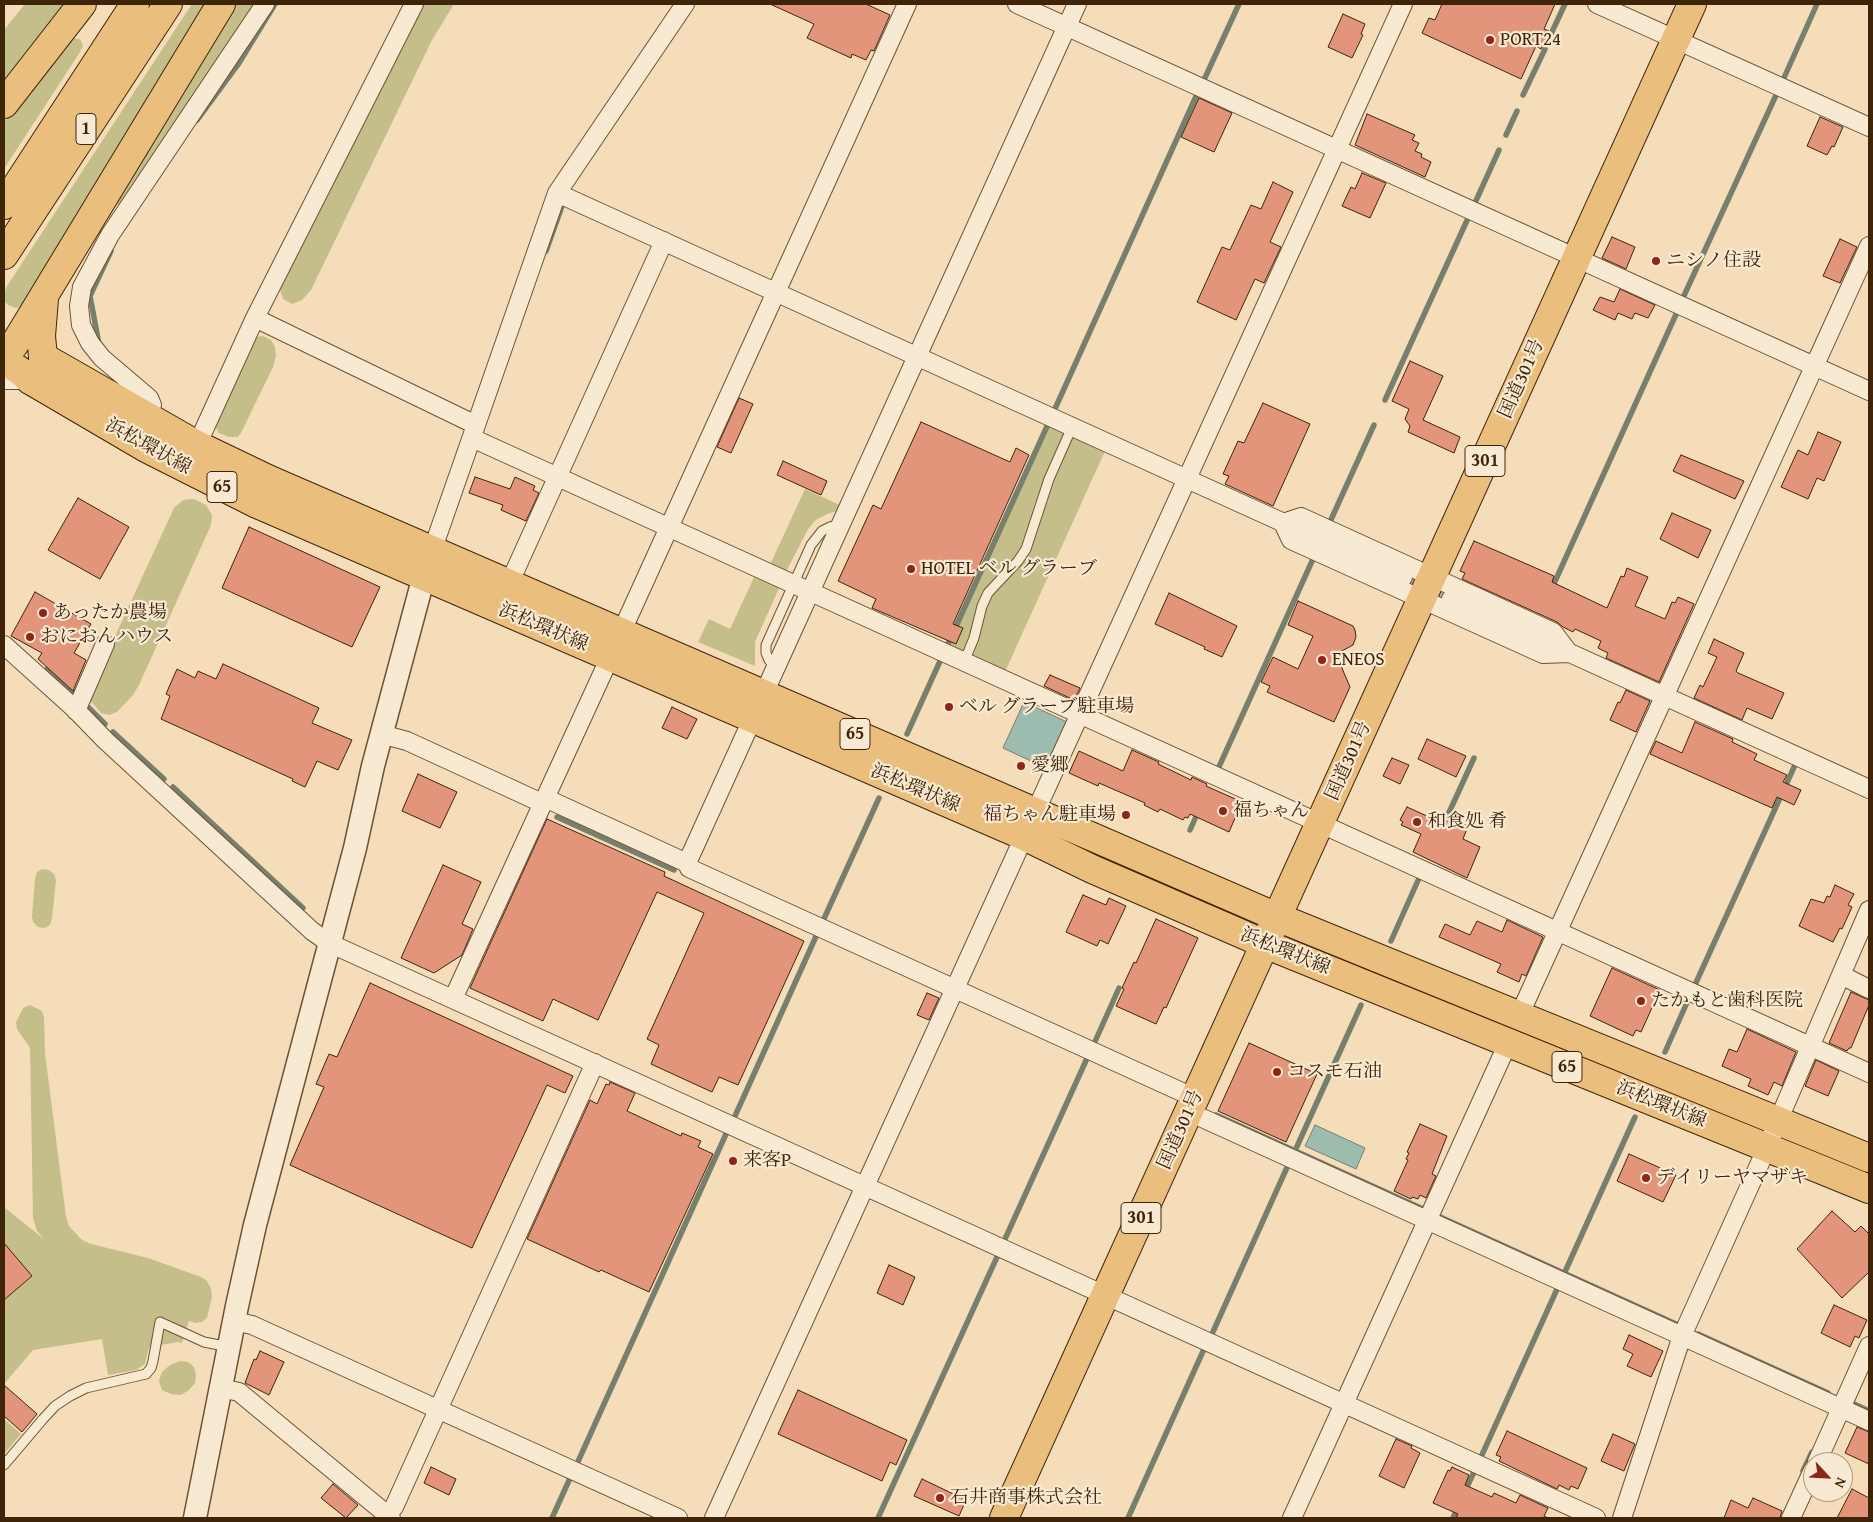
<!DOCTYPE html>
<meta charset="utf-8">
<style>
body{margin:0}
#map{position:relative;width:1873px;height:1522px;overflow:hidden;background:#f5ddb9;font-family:"Gentium Book Plus",serif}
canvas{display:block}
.frame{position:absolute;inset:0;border:5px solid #40240a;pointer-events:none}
.north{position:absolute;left:1803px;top:1452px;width:50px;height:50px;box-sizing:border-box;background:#f8e9d2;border:1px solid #ae9a82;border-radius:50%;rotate:115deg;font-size:14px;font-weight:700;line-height:20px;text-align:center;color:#40240a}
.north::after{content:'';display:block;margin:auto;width:18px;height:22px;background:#8f2418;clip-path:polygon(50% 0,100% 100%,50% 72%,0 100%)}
</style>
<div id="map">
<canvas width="1873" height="1522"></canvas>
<div class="frame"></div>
<div class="north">N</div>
</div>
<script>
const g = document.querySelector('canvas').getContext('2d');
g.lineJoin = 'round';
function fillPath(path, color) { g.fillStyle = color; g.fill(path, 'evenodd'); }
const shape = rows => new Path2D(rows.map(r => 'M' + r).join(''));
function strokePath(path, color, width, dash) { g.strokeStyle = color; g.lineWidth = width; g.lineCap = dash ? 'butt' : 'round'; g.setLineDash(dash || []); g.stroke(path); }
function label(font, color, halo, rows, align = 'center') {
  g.font = font + ' "Gentium Book Plus","Noto Serif JP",serif'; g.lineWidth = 4.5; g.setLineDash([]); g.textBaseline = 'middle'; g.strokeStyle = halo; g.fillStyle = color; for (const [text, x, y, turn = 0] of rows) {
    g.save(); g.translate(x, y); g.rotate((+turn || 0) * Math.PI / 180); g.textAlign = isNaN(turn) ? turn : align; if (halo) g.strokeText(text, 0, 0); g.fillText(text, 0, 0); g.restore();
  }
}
const green = shape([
 [25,4,67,4,4,86,4,30],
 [192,4,208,4,21,307,15,308,8,305,4,301,4,293,7,286],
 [234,4,256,4,120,205,117,204,115,201],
 [420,4,454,4,432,40,311,290,302,300,292,304,283,299,279,287],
 [72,38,80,39,83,46,80,52,4,169,4,122,66,42],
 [263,336,271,340,275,347,276,356,273,367,241,433,238,437,229,437,219,433,214,425,255,337],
 [1049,425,1105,451,1004,674,947,648],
 [805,489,842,506,841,510,827,514,816,520,808,529,787,570,782,572,769,567],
 [194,499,206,505,212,515,211,525,139,685,133,695,117,712,109,715,101,713,90,700,110,647,174,508,183,500],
 [756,573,777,582,779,588,755,642,755,666,698,642,709,619,730,629],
 [42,869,49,870,54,874,56,880,52,918,50,925,45,928,38,927,33,922,32,916,35,878,37,872],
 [30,1005,42,1011,44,1017,45,1053,66,1217,69,1226,82,1240,91,1244,148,1258,201,1277,207,1281,211,1289,212,1297,207,1318,202,1322,196,1323,189,1321,182,1343,178,1342,149,1347,145,1364,136,1370,108,1375,102,1339,33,1350,4,1384,4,1207,45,1240,37,1231,33,1218,30,1048,17,1029,16,1022,23,1008],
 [180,1361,188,1362,194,1367,196,1375,195,1383,189,1390,181,1395,171,1394,162,1390,159,1381,162,1372,170,1365],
 [4,1419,21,1434,4,1454]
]);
const water = shape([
 [1024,702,1067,722,1046,768,1003,748,1024,702],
 [1315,1125,1365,1148,1356,1169,1305,1146,1315,1125]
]);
const stream = shape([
 [1551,34,1565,4],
 [1783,80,1817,4],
 [1203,82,1239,4],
 [1523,95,1545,49],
 [197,120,239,63,275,4],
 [1506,135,1517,111],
 [1474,205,1499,150],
 [546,251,562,206],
 [1682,300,1777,93],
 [99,344,90,296,111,251],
 [1385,400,1469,216],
 [1054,411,1198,92],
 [1329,524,1374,425],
 [1552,588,1678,310],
 [947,646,1049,422],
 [47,669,78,697],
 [84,703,105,724],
 [113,732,164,779],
 [907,734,941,659],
 [1218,769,1313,559],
 [173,787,303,908],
 [557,817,674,870],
 [1190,830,1198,812],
 [1441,830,1474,758],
 [822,923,879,798],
 [1391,941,1420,876],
 [1694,987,1795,765],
 [1093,1046,1119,988],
 [1665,1052,1689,998],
 [1216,1115,1423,1209],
 [735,1116,818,932],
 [1294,1153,1361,1005],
 [1438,1216,1676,1324],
 [1005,1239,1089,1054],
 [1564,1274,1635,1117],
 [1212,1334,1289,1163],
 [1698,1334,1828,1393],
 [1850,1402,1869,1411],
 [1481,1457,1558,1287],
 [576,1466,726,1134],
 [1803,1471,1812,1452],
 [1465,1491,1474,1472],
 [552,1518,571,1476],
 [878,1518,997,1257],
 [1128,1518,1204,1349],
 [1453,1518,1458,1507]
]);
const building = shape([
 [770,4,866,4,890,15,874,51,871,50,866,60,852,54,851,58,807,38,814,24,770,4],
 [1442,4,1555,4,1544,29,1549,31,1541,49,1536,46,1521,79,1422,33,1429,18,1435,20,1442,4],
 [1343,14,1365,24,1361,34,1363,35,1352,58,1328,47,1343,14],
 [1199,98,1232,113,1214,152,1181,137,1199,98],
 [1367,114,1415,135,1412,140,1419,143,1415,151,1422,154,1421,157,1431,162,1425,177,1355,145,1367,114],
 [1820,117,1843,127,1834,147,1832,146,1827,155,1807,146,1820,117],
 [1362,173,1386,183,1370,218,1342,206,1351,187,1355,189,1362,173],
 [1273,182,1293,192,1270,242,1281,247,1264,283,1255,279,1236,320,1197,302,1222,247,1230,250,1251,205,1261,209,1273,182],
 [1612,237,1635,247,1626,269,1602,258,1612,237],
 [1840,239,1857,247,1840,283,1823,276,1840,239],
 [1620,289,1655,305,1648,318,1635,313,1632,319,1618,313,1615,320,1593,310,1600,297,1614,302,1620,289],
 [1410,361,1443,376,1423,420,1460,437,1454,453,1408,432,1410,426,1405,419,1409,409,1392,401,1410,361],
 [739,398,753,404,731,453,717,447,739,398],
 [1263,403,1310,424,1273,506,1225,484,1229,476,1223,474,1238,441,1244,443,1263,403],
 [921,422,1010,462,1016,448,1029,455,953,624,963,628,956,644,872,608,876,599,838,581,873,505,881,509,921,422],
 [1818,432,1841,442,1824,481,1817,478,1808,499,1781,487,1798,450,1808,455,1818,432],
 [1681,455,1744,481,1735,499,1673,471,1681,455],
 [783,461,827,481,821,495,777,475,783,461],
 [475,477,510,489,515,477,535,486,533,490,539,493,526,521,501,510,503,505,469,493,475,477],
 [78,498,129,527,100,579,48,550,78,498],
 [1672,513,1711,530,1698,558,1660,539,1672,513],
 [249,527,380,587,352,647,222,588,249,527],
 [1474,541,1554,576,1552,582,1607,608,1621,576,1624,577,1627,568,1648,577,1635,606,1665,619,1672,602,1675,603,1678,597,1694,604,1659,682,1606,658,1608,653,1598,648,1601,641,1575,629,1573,632,1563,627,1557,622,1462,579,1465,573,1460,571,1474,541],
 [35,592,91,624,74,653,86,660,73,691,38,659,42,653,11,636,35,592],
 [1169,593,1237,626,1222,657,1204,649,1205,647,1155,624,1169,593],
 [1298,601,1353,626,1355,630,1356,637,1353,645,1336,654,1350,687,1334,722,1267,692,1270,686,1261,682,1273,657,1298,669,1313,636,1288,625,1298,601],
 [1714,639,1744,653,1736,671,1738,673,1784,693,1772,719,1747,708,1742,720,1694,698,1700,685,1703,687,1717,657,1708,653,1714,639],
 [223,664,319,708,312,723,352,740,338,770,317,761,305,787,292,781,293,779,161,719,170,696,166,694,177,669,195,678,198,671,216,679,223,664],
 [1050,675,1080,688,1074,700,1044,686,1050,675],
 [1626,690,1650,701,1636,732,1610,720,1618,702,1620,703,1626,690],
 [672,707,697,719,687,739,662,728,672,707],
 [1695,722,1733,739,1732,742,1757,754,1754,760,1787,775,1783,782,1801,790,1794,805,1777,797,1772,808,1650,754,1656,741,1682,753,1695,722],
 [1427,739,1466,756,1456,777,1418,759,1427,739],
 [1132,750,1159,762,1158,764,1191,780,1192,777,1207,784,1206,786,1242,802,1229,832,1190,814,1188,818,1185,817,1183,820,1160,809,1158,812,1144,805,1145,803,1099,783,1098,786,1069,773,1079,751,1123,771,1132,750],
 [1392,758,1409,765,1400,784,1383,776,1392,758],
 [418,774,457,792,440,828,402,811,418,774],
 [1407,807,1449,826,1452,819,1468,826,1463,839,1480,847,1467,878,1413,852,1421,834,1401,825,1403,822,1400,820,1407,807],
 [547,819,665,872,664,876,804,941,738,1085,719,1077,712,1092,651,1064,659,1045,647,1039,704,913,657,892,598,1020,553,999,543,1021,470,988,547,819],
 [443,865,481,882,462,924,473,929,462,955,434,973,401,958,443,865],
 [1835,885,1854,894,1848,905,1852,907,1842,929,1840,928,1833,942,1799,926,1811,899,1824,903,1827,896,1830,897,1835,885],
 [1083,895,1106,905,1109,898,1126,906,1108,944,1100,940,1097,946,1066,932,1083,895],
 [1156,919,1198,938,1166,1008,1164,1007,1156,1024,1116,1006,1124,989,1122,988,1134,962,1136,963,1156,919],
 [1507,920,1543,937,1526,976,1522,974,1519,982,1497,972,1501,964,1439,937,1445,924,1470,935,1477,921,1502,932,1507,920],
 [1612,968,1660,990,1641,1032,1636,1030,1633,1036,1590,1016,1612,968],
 [370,983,573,1076,565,1093,547,1085,472,1248,290,1165,324,1087,316,1084,329,1054,337,1057,370,983],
 [1851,992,1869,1000,1869,1005,1851,1048,1849,1048,1847,1051,1829,1043,1851,992],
 [927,993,939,998,929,1020,917,1015,927,993],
 [1747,1029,1796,1052,1782,1086,1774,1082,1768,1095,1748,1086,1751,1079,1722,1066,1729,1049,1737,1052,1747,1029],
 [1249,1043,1317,1074,1286,1142,1218,1111,1249,1043],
 [1816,1060,1839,1071,1828,1096,1805,1086,1816,1060],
 [610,1082,635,1093,627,1111,681,1136,682,1133,701,1141,698,1147,713,1154,649,1292,601,1270,599,1272,527,1239,590,1100,597,1104,606,1084,609,1085,610,1082],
 [1420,1124,1447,1136,1432,1174,1436,1176,1426,1198,1420,1195,1418,1199,1412,1197,1411,1199,1394,1191,1408,1160,1406,1159,1409,1153,1407,1152,1420,1124],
 [1629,1154,1676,1175,1663,1202,1617,1181,1629,1154],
 [1832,1211,1855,1232,1861,1226,1869,1234,1869,1272,1842,1298,1797,1249,1832,1211],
 [4,1243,32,1276,4,1300,4,1243],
 [889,1265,915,1277,903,1305,877,1293,889,1265],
 [1834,1305,1867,1320,1859,1338,1855,1336,1850,1347,1821,1333,1834,1305],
 [1629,1335,1663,1351,1651,1377,1627,1366,1633,1354,1623,1349,1629,1335],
 [260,1351,284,1362,269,1395,245,1383,254,1359,256,1360,260,1351],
 [4,1385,37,1414,22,1432,4,1416,4,1385],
 [798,1390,907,1440,896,1465,890,1462,882,1481,778,1434,798,1390],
 [1857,1427,1869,1432,1869,1464,1845,1453,1857,1427],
 [1507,1431,1587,1468,1578,1489,1571,1486,1569,1490,1559,1485,1557,1489,1499,1461,1501,1457,1496,1455,1507,1431],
 [1613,1434,1635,1444,1624,1471,1601,1461,1613,1434],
 [1396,1439,1412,1446,1411,1448,1420,1453,1404,1488,1379,1476,1396,1439],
 [431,1467,456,1479,449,1495,424,1483,431,1467],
 [1452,1467,1469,1475,1465,1485,1492,1497,1494,1493,1516,1503,1520,1495,1548,1508,1544,1516,1548,1518,1456,1518,1458,1514,1433,1503,1448,1470,1450,1471,1452,1467],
 [922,1479,966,1500,959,1516,914,1496,922,1479],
 [333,1484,358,1505,346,1518,321,1498,333,1484],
 [1852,1489,1869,1498,1869,1518,1837,1518,1852,1489],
 [1753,1498,1782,1511,1780,1518,1724,1518,1731,1500,1748,1508,1753,1498]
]);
const minorTunnel = shape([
 [1403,577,1451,599]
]);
const service = shape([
 [964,662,974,638,982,606,988,593,1018,561,1026,549,1049,479,1072,427],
 [775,667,769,660,766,653,766,645,811,545,822,531,830,527,840,525],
 [4,1465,43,1419,55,1406,70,1396,86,1388,146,1374,151,1368,153,1361,160,1322,204,1342,229,1347]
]);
const minor = shape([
 [1017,4,1869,391],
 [1597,4,1869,127],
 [557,193,1403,577],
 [255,318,476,425],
 [4,380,30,380],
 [148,418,152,405,149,398,102,358,90,343,81,325,79,306,82,287,110,235,265,4],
 [472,438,1869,1073],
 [197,445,255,318,414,4],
 [1301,517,1553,632,1569,653,1543,654,1291,540,1283,523,1301,517],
 [432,551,557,193,685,4],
 [509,584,664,241],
 [1451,599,1869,789],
 [621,633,907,4],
 [4,645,75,709,105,740,312,931,329,943,1596,1518],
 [76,711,105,644],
 [381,734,407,741,542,803],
 [545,798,687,863,689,868,1195,1098],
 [687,863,1077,4],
 [1841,975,1869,989],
 [453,999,610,657],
 [1519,1016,1869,246],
 [1189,1112,1869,1421],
 [234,1321,252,1325,678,1518],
 [221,1388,239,1392,391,1518],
 [1817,1462,1869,1346],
 [387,1514,394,1507,595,1063],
 [714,1518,1403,4],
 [1292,1518,1508,1043],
 [1622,1518,1682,1336,1760,1163,1869,910],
 [1791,1518,1813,1470]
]);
const tertiary = shape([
 [195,1518,237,1306,255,1225,355,848,373,766,428,561]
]);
const primary = shape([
 [43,357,195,444,268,479,1277,917,1869,1158],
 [30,380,146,448,257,504,1024,836,1092,869,1265,944,1869,1189]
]);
const trunk = shape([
 [1004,1518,1692,4]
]);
const motorway = shape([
 [4,104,82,4],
 [4,205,135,4],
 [4,255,168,4],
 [14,345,221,4],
 [43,357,41,336,44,299],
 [4,360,23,373,30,380]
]);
const markers = [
 [1490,40,5,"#8f2418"],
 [1656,261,5,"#8f2418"],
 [911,569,5,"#8f2418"],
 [43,613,5,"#8f2418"],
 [30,637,5,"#8f2418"],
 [1322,660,5,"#8f2418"],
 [949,707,5,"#8f2418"],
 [1021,766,5,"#8f2418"],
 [1223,811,5,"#8f2418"],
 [1126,815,5,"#8f2418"],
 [1417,822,5,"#8f2418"],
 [1641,1001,5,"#8f2418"],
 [1277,1072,5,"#8f2418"],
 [733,1161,5,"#8f2418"],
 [1646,1178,5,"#8f2418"],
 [940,1498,5,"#8f2418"]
];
const shields = [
 [86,129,20],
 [1485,461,40],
 [222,487,30],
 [855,734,30],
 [1567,1067,30],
 [1141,1218,40]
];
const shieldNames = [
 ["1",86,129],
 ["301",1485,461],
 ["65",222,487],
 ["65",855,734],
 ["65",1567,1067],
 ["301",1141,1218]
];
const poiNames = [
 ["PORT24",1500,40],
 ["ニシノ住設",1666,261],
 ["HOTEL ベル グラーブ",921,569],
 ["あったか農場",53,613],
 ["おにおんハウス",40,637],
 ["ENEOS",1332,660],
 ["ベル グラーブ駐車場",959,707],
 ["愛郷",1031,766],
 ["福ちゃん",1233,811],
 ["福ちゃん駐車場",1116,815,"right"],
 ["和食処 肴",1427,822],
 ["たかもと歯科医院",1651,1001],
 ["コスモ石油",1287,1072],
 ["来客P",743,1161],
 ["デイリーヤマザキ",1656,1178],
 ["石井商事株式会社",950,1498]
];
const streetNames = [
 ["国道301号",1522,379,-66],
 ["浜松環状線",148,447,29],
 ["浜松環状線",543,628,23],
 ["国道301号",1349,761,-66],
 ["浜松環状線",915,789,23],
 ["浜松環状線",1285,952,22],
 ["浜松環状線",1661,1105,22],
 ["国道301号",1181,1130,-66]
];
fillPath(green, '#c4bf8a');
fillPath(water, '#9cbcaf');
strokePath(water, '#777f6d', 1);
strokePath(stream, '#777f6d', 5.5);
fillPath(building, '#e3957b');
strokePath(building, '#40240a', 1);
strokePath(minorTunnel, '#d1b896', 18, [18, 9]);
strokePath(service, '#6d5236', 11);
strokePath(minor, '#6d5236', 20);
strokePath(tertiary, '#6d5236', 25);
strokePath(primary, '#40240a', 30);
strokePath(trunk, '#40240a', 30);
strokePath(motorway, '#40240a', 30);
strokePath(service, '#f8e9d2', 9);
strokePath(minor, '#f8e9d2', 18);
strokePath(tertiary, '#f8e9d2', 22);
strokePath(primary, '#eabe7c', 28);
strokePath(trunk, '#eabe7c', 28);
strokePath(motorway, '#eabe7c', 28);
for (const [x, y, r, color] of markers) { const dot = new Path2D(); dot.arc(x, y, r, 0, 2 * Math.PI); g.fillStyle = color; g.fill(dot); strokePath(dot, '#f8e9d2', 2); }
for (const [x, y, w] of shields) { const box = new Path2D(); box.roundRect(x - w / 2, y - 15.5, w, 31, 4); g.fillStyle = '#f8e9d2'; g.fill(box); strokePath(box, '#40240a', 1); }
label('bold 18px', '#40240a', null, shieldNames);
label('19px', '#40240a', '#f8e9d2', poiNames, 'left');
label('19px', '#40240a', '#f8e9d2', streetNames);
</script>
